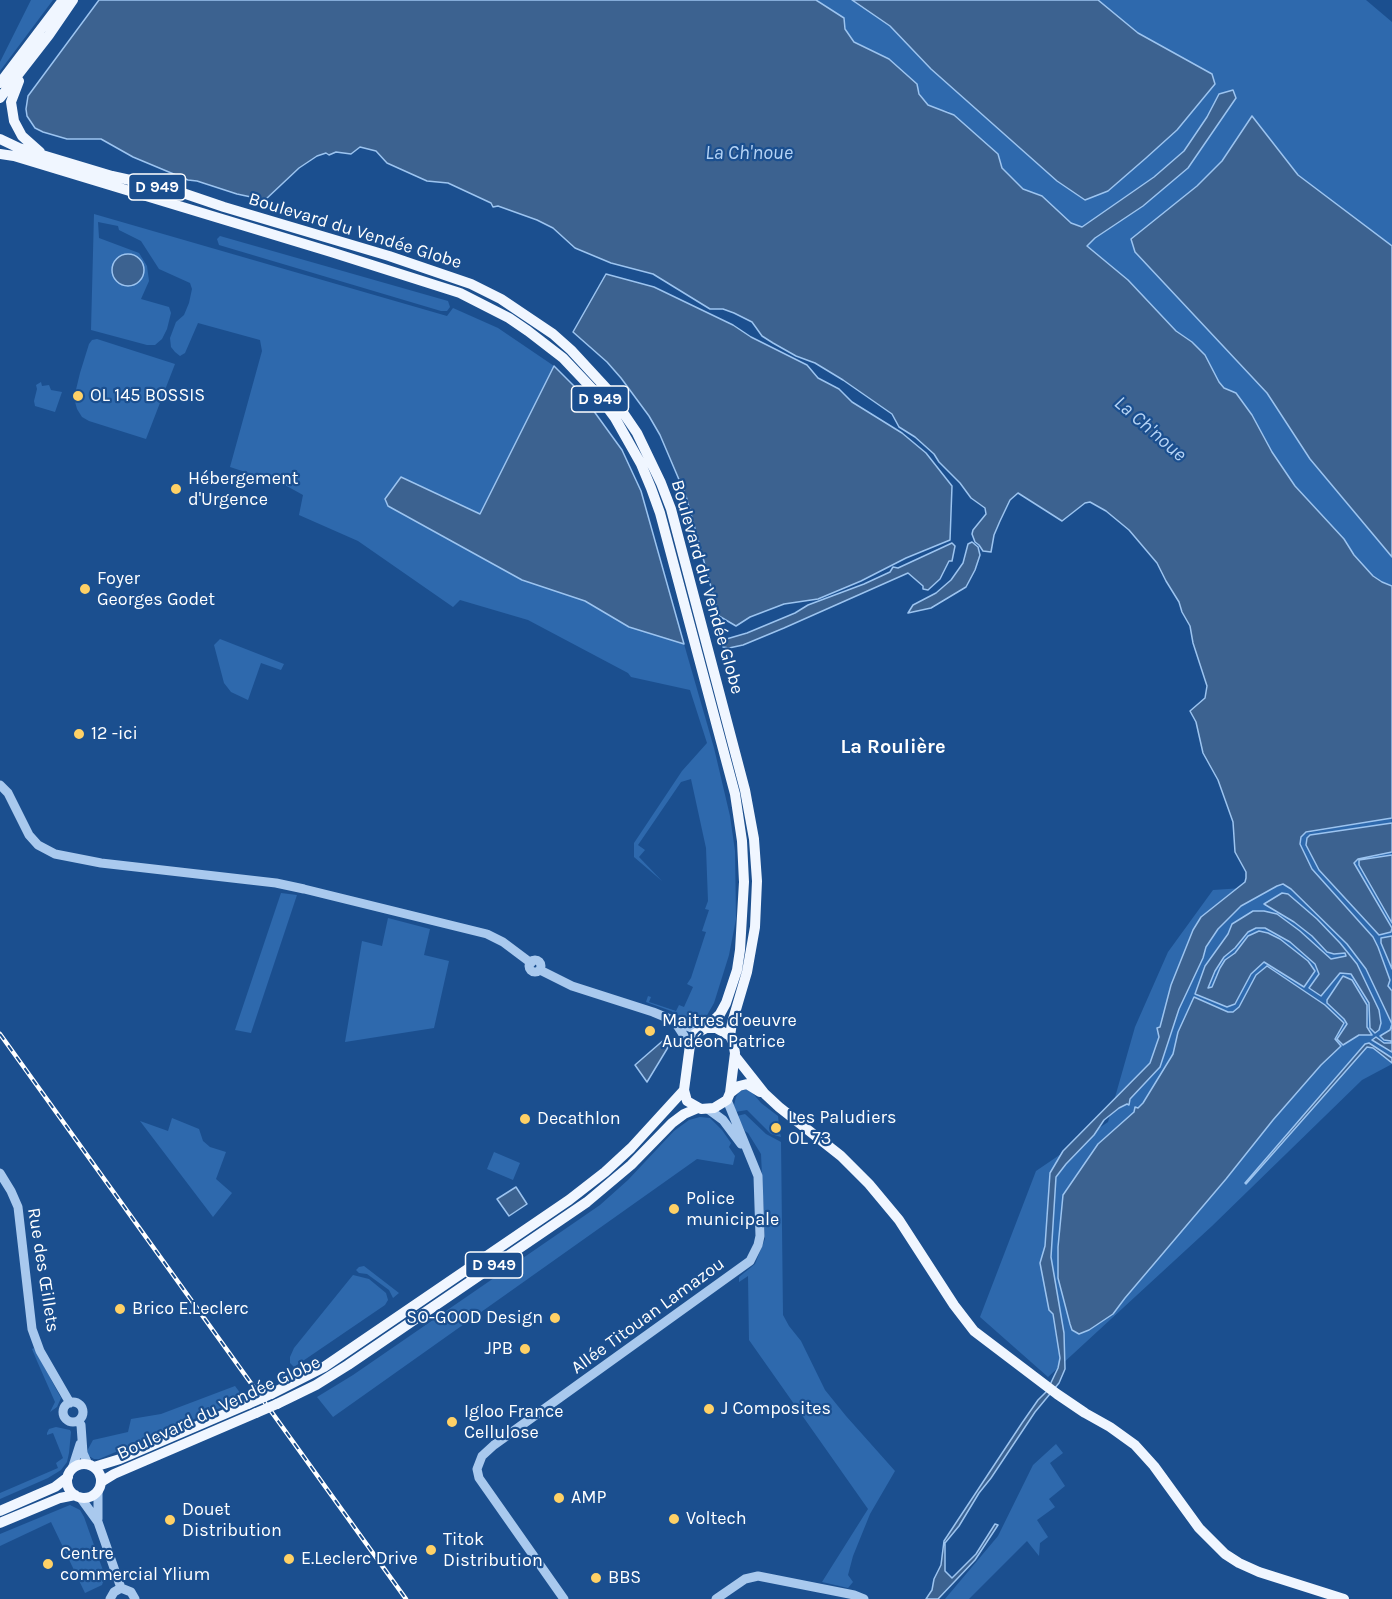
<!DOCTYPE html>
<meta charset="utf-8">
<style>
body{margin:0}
canvas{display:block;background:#1b4f8f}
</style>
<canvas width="1392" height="1599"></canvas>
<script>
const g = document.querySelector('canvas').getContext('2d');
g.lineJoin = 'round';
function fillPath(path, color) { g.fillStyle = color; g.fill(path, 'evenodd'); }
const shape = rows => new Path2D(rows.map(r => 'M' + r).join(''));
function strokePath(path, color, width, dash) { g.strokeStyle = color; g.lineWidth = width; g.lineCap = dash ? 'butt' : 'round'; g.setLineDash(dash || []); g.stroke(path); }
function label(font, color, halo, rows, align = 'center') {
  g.font = font + ' Karla,sans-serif'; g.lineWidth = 4.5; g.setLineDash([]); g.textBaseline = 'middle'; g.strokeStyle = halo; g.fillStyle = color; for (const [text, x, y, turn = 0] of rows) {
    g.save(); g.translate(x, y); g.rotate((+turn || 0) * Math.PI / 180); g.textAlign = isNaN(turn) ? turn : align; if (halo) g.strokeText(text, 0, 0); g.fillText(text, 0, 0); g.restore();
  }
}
const green = shape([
 [31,0,53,0,0,71,0,62],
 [816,0,1366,0,1392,22,1392,586,1382,582,1373,576,1354,555,1344,539,1295,486,1272,452,1252,415,1236,393,1224,388,1219,382,1205,355,1192,342,1176,331,1128,280,1088,248,1082,227,1071,223,1037,194,1023,189,1007,175,1002,168,1000,160,948,111,936,109,928,105,923,100,918,89,889,59,855,42,845,29,844,18],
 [94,214,447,316,453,308,498,328,554,366,480,514,402,477,389,506,522,580,585,601,629,627,684,644,714,748,730,816,735,851,736,919,729,955,714,1003,706,1017,688,1021,671,1011,646,1002,648,996,651,997,649,1002,676,1011,679,1005,684,1007,693,987,687,984,691,978,706,932,702,931,709,910,705,909,708,901,706,848,691,779,681,782,638,845,645,850,639,857,662,881,634,857,634,843,682,771,707,743,690,690,631,677,628,673,528,620,460,600,453,607,358,541,299,515,303,495,285,485,230,467,262,351,260,340,198,323,185,353,180,356,175,352,171,347,170,338,176,322,184,315,189,303,192,289,190,283,159,269,141,241,119,230,118,226,98,222,99,238,139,253,147,266,149,281,141,299,169,307,171,313,167,329,162,339,155,345,147,345,91,330],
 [220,236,448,301,450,307,447,311,441,311,219,245,217,239],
 [97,339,175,364,146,439,89,421,82,417,77,409,74,398,80,373,89,344,92,340],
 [41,382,42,386,49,385,51,390,62,392,55,412,35,406,34,401,37,389,36,385],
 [220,639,284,664,281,670,261,663,248,700,231,692,224,683,214,645],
 [1392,818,1392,1064,1362,1080,1212,1226,1048,1377,980,1317,1036,1171,1108,1122,1135,1027,1168,952,1213,890,1288,885,1295,846,1301,834],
 [281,893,297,895,251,1033,235,1030],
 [388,918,430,929,424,955,449,961,434,1028,345,1042,362,941,382,946],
 [746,1089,751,1091,761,1103,778,1116,779,1125,774,1126,775,1129,779,1129,781,1137,771,1134,747,1110,735,1112,734,1105,736,1097,739,1092],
 [745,1114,766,1134,781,1142,783,1315,789,1326,801,1341,825,1390,846,1416,895,1471,870,1514,853,1556,848,1575,853,1582,848,1588,822,1582,868,1509,749,1340,748,1276,739,1282,739,1277,755,1264,765,1239,761,1154,748,1133,745,1131,737,1116],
 [700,1117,710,1118,722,1130,731,1143,729,1147,735,1156,733,1165,697,1159,333,1417,317,1397,353,1375,600,1205,628,1180,674,1131,689,1120],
 [172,1118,199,1129,203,1141,210,1147,226,1152,216,1179,232,1193,213,1217,140,1121,168,1131],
 [494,1152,520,1163,513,1180,487,1169],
 [364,1266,399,1293,393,1298,389,1290,367,1274,359,1273,356,1270,359,1267],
 [353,1275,369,1279,386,1293,388,1300,385,1305,294,1367,290,1363,290,1357,294,1348],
 [34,1348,61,1398,57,1407,50,1412,55,1402,37,1361,32,1349],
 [235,1386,244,1398,99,1459,94,1459,87,1455,87,1451,93,1440,128,1432,131,1419,161,1414],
 [56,1427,70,1430,71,1432,69,1453,67,1462,61,1470,48,1478,0,1499,0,1493,58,1468,56,1463,63,1458,53,1433,47,1435,47,1433,49,1429],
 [1056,1444,1063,1453,1050,1463,1065,1486,1049,1499,1055,1507,1037,1520,1048,1537,1040,1543,1039,1556,1027,1541,969,1599,945,1599,998,1536,1033,1465],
 [70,1505,80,1510,84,1517,105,1576,102,1585,85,1593,51,1522,0,1546,0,1534]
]);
const water = shape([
 [99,0,816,0,844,18,845,29,854,42,889,59,917,84,919,94,928,105,954,115,998,154,1002,168,1023,189,1042,196,1071,223,1082,227,1154,177,1184,151,1207,117,1219,94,1233,90,1236,98,1188,168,1143,206,1095,238,1087,246,1128,280,1176,331,1192,342,1205,355,1219,382,1224,388,1236,393,1252,415,1272,452,1295,486,1344,539,1354,555,1373,576,1382,582,1392,586,1392,818,1306,832,1301,837,1300,844,1312,869,1373,937,1378,947,1390,980,1388,986,1392,991,1392,1052,1372,1040,1376,1037,1384,1043,1391,1043,1391,1041,1384,1040,1380,1036,1390,1030,1392,1024,1366,969,1347,944,1291,889,1283,884,1277,886,1241,906,1218,929,1206,947,1203,958,1179,1009,1160,1067,1130,1099,1129,1105,1127,1104,1119,1108,1104,1120,1094,1135,1066,1164,1056,1177,1051,1257,1064,1333,1065,1369,1059,1383,1035,1412,991,1478,979,1493,959,1526,945,1543,945,1571,952,1578,976,1554,995,1524,998,1525,975,1560,938,1599,926,1599,932,1590,934,1579,941,1565,944,1541,1022,1423,1038,1400,1047,1391,1058,1368,1060,1358,1053,1314,1049,1310,1040,1263,1045,1246,1050,1173,1063,1151,1150,1063,1159,1037,1157,1028,1160,1027,1171,985,1193,930,1201,917,1245,882,1246,878,1246,872,1235,852,1233,822,1218,780,1203,753,1196,722,1190,711,1205,698,1207,686,1193,643,1190,626,1182,612,1179,602,1166,581,1157,563,1129,530,1106,511,1090,502,1085,503,1062,521,1018,493,1010,500,1000,521,994,535,991,552,983,551,979,545,975,542,972,534,973,530,986,514,985,508,971,498,960,483,939,462,934,454,915,437,899,427,892,414,843,380,815,363,796,356,773,343,762,336,752,322,734,313,723,309,710,309,653,274,611,263,575,248,553,228,537,220,498,206,493,207,491,203,448,183,427,181,387,163,376,151,360,147,351,154,336,152,329,155,326,153,317,156,299,168,265,200,237,194,197,181,188,180,133,157,101,139,67,139,43,132,35,128,27,116,26,109,28,96,99,0],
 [852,0,1098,0,1138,33,1212,74,1215,84,1177,130,1146,158,1108,191,1085,200,1057,181,931,69,890,26,852,0],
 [1252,116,1298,175,1392,246,1392,557,1310,459,1267,393,1135,252,1131,239,1197,186,1222,161,1252,116],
 '112 270a16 16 0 1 1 32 0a16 16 0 1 1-32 0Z',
 [606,274,654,287,733,325,751,337,807,365,818,378,839,389,852,402,902,433,926,453,952,486,950,540,906,558,861,581,818,599,784,604,750,617,736,626,719,616,686,496,660,435,649,416,621,378,607,362,573,332,606,274],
 [554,366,580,392,622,450,641,491,684,644,629,627,585,601,522,580,388,506,385,499,401,477,480,514,554,366],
 [972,542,978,547,980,555,975,570,966,587,931,608,908,613,913,605,936,593,951,580,963,563,968,544,972,542],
 [952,543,955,546,952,561,949,561,940,579,928,590,923,589,923,586,908,573,784,628,743,645,729,648,723,647,723,640,747,633,795,613,808,605,864,584,890,572,893,567,898,568,952,543],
 [1392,823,1392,852,1358,859,1354,863,1392,928,1391,932,1379,935,1319,870,1306,845,1307,838,1310,835,1392,823],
 [1392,855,1392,923,1359,865,1359,860,1392,855],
 [1282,893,1288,894,1317,919,1340,943,1357,964,1379,1010,1381,1023,1379,1030,1375,1033,1370,1028,1369,1003,1351,974,1340,973,1321,996,1309,988,1319,974,1315,964,1290,942,1265,928,1256,928,1248,932,1235,948,1224,957,1215,971,1208,988,1212,987,1220,968,1225,960,1235,953,1248,936,1259,931,1268,933,1280,939,1308,961,1315,971,1304,987,1264,962,1251,974,1235,1004,1227,1007,1195,994,1205,966,1228,934,1232,924,1253,911,1264,911,1277,914,1300,931,1331,959,1346,956,1345,953,1334,954,1327,952,1312,936,1294,922,1264,904,1282,893],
 [1392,936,1392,969,1381,943,1381,938,1392,936],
 [1267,966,1325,1005,1344,1023,1335,1039,1341,1046,1321,1065,1273,1120,1226,1179,1125,1298,1113,1314,1089,1330,1079,1334,1072,1330,1070,1324,1058,1278,1058,1247,1063,1195,1098,1144,1134,1112,1135,1107,1138,1108,1143,1103,1173,1054,1178,1032,1194,997,1228,1012,1233,1012,1239,1007,1256,975,1267,966],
 [1343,976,1352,980,1367,1005,1367,1027,1372,1035,1359,1035,1343,1045,1337,1039,1347,1024,1344,1019,1327,1003,1327,1000,1343,976],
 [666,1038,670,1044,647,1082,635,1065,666,1038],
 [1369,1043,1392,1058,1392,1063,1373,1048,1367,1047,1246,1184,1245,1183,1365,1044,1369,1043],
 [516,1187,527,1204,509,1216,497,1199,516,1187]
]);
const minor = shape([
 [0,785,8,793,29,835,38,845,55,854,101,863,276,883,304,889,487,934,503,942,531,963],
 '529 966a6 6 0 1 1 12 0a6 6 0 1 1-12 0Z',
 [540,970,572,986,653,1012,699,1031],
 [675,1022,690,1045],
 [708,1109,723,1120,741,1144],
 [0,1173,11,1191,18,1207,32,1329,40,1351,70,1403],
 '63 1412a10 10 0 1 1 20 0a10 10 0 1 1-20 0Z',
 [78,1421,81,1425,83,1453,88,1464],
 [72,1469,80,1444],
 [80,1497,98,1522,121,1588],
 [98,1519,98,1490],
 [110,1599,114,1592,121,1588,131,1592,135,1599],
 [564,1599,479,1478,477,1469,482,1456,494,1445,750,1261,758,1245,760,1236,758,1176,727,1100],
 [716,1599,745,1579,758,1576,854,1595,864,1599]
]);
const major = shape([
 [19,81,11,102,14,121,22,136,40,152],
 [0,83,63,0],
 [0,98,49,35,73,0],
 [0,139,19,148,112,176,171,189,224,207,389,256,471,284,501,299,553,334,571,350,607,389,637,433,661,483,671,509,745,790,754,839,757,881,755,927,747,972,732,1023,730,1036],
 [0,154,14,156,331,252,460,293,509,318,528,331,563,358,598,395,615,418,641,464,651,488,660,513,735,794,742,841,744,882,740,950,737,970,726,1003,720,1014,706,1028],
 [706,1028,716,1028,730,1036,733,1042,735,1053,730,1093,727,1100,714,1108,701,1109,687,1101,684,1090,690,1045,695,1034,706,1028],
 [735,1056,765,1094,779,1107,841,1156,869,1184,899,1220,954,1305,974,1331,1057,1394,1085,1413,1110,1427,1135,1445,1154,1466,1199,1528,1225,1554,1239,1563,1259,1572,1344,1599],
 [730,1093,739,1086,747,1084,760,1092],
 [271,1394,324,1367,569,1200,605,1172,631,1148,684,1090],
 [277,1404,316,1385,348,1365,587,1202,631,1165,672,1123,684,1114,698,1108],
 '67 1481a17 17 0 1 1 34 0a17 17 0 1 1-34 0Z',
 [94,1467,120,1459,248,1404],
 [101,1482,114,1474,256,1413],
 [0,1511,55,1487,68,1477],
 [0,1523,60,1498,75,1495]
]);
const rail = shape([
 [0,1034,406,1599]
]);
const majorBridge = shape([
 [248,1404,271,1394],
 [256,1413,277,1404]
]);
const markers = [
 [78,396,6,"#ffd166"],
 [176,489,6,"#ffd166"],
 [85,589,6,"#ffd166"],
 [79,734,6,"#ffd166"],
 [650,1031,6,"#ffd166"],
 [525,1119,6,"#ffd166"],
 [776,1128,6,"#ffd166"],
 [674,1209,6,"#ffd166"],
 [120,1309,6,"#ffd166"],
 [555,1318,6,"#ffd166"],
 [525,1349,6,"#ffd166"],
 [709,1409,6,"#ffd166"],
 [452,1422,6,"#ffd166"],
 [559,1498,6,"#ffd166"],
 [674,1519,6,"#ffd166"],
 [170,1520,6,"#ffd166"],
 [431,1550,6,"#ffd166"],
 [289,1559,6,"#ffd166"],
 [48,1564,6,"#ffd166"],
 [596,1578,6,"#ffd166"]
];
const shields = [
 [157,187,57],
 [600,399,57],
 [494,1265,57]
];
const shieldNames = [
 ["D 949",157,187],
 ["D 949",600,399],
 ["D 949",494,1265]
];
const streetNames = [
 ["Boulevard du Vendée Globe",355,231,17],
 ["Boulevard du Vendée Globe",707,587,74],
 ["Rue des Œillets",43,1270,81],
 ["Allée Titouan Lamazou",648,1316,-36],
 ["Boulevard du Vendée Globe",219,1408,-25]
];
const poiNames = [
 ["OL 145 BOSSIS",90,396],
 ["Hébergement",188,479],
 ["d'Urgence",188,500],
 ["Foyer",97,579],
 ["Georges Godet",97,600],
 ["12 -ici",91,734],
 ["Maitres d'oeuvre",662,1021],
 ["Audéon Patrice",662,1042],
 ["Les Paludiers",788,1118],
 ["OL 73",788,1139],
 ["Decathlon",537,1119],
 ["Police",686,1199],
 ["municipale",686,1220],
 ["Brico E.Leclerc",132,1309],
 ["SO-GOOD Design",543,1318,"right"],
 ["JPB",513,1349,"right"],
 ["J Composites",721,1409],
 ["Igloo France",464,1412],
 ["Cellulose",464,1433],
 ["AMP",571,1498],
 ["Douet",182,1510],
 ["Distribution",182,1531],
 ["Voltech",686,1519],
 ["Titok",443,1540],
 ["Distribution",443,1561],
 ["Centre",60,1554],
 ["commercial Ylium",60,1575],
 ["E.Leclerc Drive",301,1559],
 ["BBS",608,1578]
];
const waterNames = [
 ["La Ch'noue",749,153],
 ["La Ch'noue",1150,429,41]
];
const neighbourhoodNames = [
 ["La Roulière",893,747]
];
fillPath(green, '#2e69ad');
fillPath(water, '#3c6290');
strokePath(water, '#9cc4f0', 1.5);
strokePath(minor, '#a9c9ee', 9);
strokePath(major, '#f0f6ff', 10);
strokePath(rail, '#fff', 4.5);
strokePath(rail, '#1b4f8f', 2, [7]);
strokePath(majorBridge, '#f0f6ff', 10);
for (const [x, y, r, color] of markers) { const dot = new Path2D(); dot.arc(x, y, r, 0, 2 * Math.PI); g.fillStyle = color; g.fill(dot); strokePath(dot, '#1b4f8f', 2); }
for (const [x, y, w] of shields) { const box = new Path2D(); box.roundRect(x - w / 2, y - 13, w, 26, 4.5); g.fillStyle = '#1b4f8f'; g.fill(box); strokePath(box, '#fff', 1.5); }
label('bold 16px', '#fff', null, shieldNames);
label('18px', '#fff', '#1b4f8f', streetNames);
label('18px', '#fff', '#1b4f8f', poiNames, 'left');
label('italic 20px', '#b5d3f5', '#1b4f8f', waterNames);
label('bold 20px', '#fff', '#1b4f8f', neighbourhoodNames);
</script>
